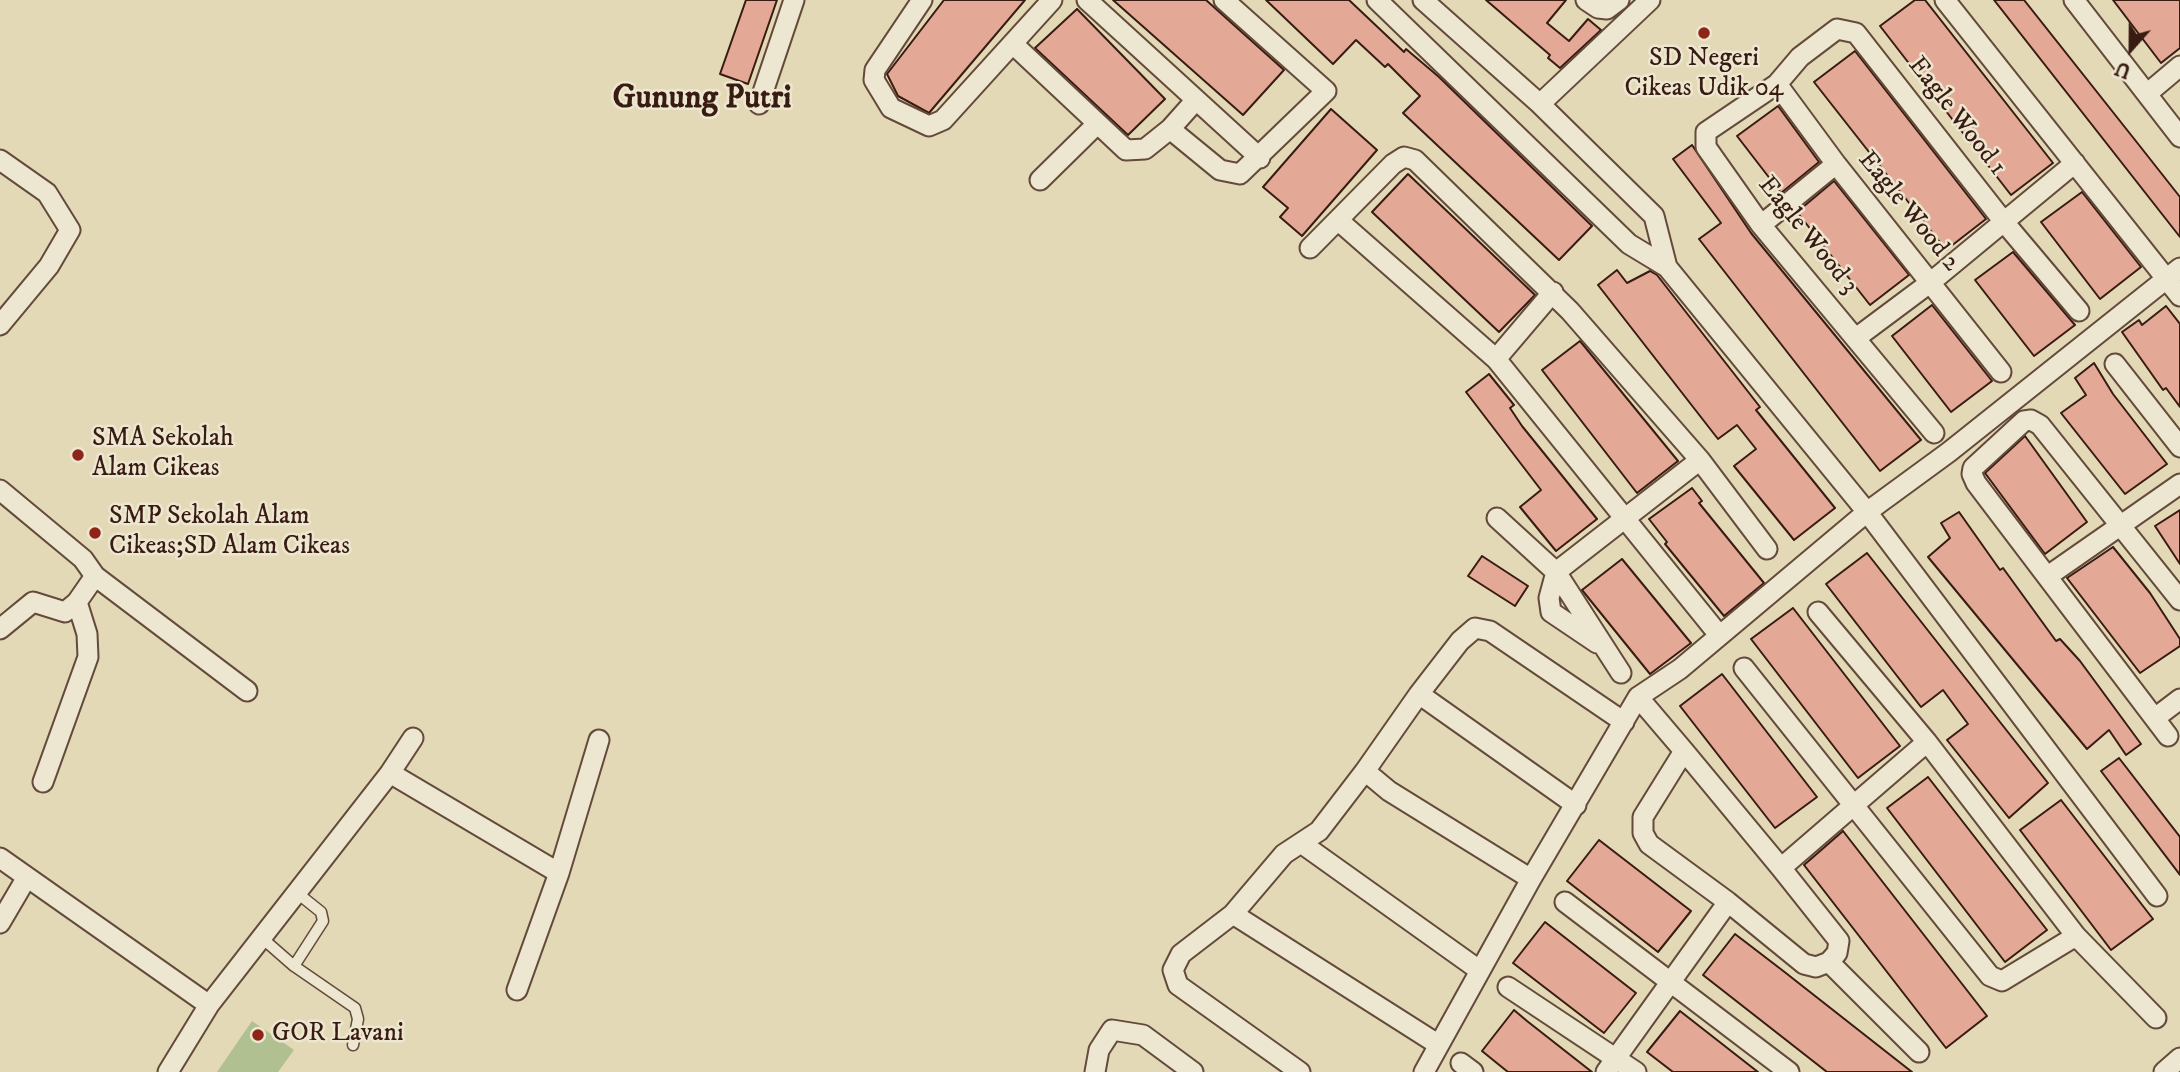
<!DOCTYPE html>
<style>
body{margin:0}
#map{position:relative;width:2180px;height:1072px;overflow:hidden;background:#e3d9b7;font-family:"IM FELL DW Pica",serif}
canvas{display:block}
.north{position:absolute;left:2096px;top:14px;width:70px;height:70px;-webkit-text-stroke:5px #ede6d0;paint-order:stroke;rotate:201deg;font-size:19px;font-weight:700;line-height:28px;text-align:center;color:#381b11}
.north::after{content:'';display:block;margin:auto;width:24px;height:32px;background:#381b11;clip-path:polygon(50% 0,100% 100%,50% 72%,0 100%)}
</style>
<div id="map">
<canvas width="2180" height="1072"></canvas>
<div class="north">U</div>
</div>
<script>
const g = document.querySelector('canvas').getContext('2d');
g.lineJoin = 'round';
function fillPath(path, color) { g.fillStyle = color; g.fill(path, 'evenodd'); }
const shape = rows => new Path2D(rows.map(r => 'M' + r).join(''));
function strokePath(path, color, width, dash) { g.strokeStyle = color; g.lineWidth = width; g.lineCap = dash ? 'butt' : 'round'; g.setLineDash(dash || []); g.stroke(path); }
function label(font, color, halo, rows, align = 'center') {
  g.font = font + ' "IM FELL DW Pica",serif'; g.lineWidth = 5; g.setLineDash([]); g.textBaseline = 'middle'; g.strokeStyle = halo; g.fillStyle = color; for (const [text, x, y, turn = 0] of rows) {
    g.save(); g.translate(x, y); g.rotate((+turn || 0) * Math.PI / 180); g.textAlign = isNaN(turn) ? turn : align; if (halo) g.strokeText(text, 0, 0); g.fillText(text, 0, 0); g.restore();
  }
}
const green = shape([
 [252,1021,294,1050,278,1072,217,1072]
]);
const building = shape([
 [746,0,777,0,748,84,720,74,746,0],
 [944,0,1025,0,929,113,898,96,887,74,944,0],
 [1113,0,1206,0,1284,70,1243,115,1113,0],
 [1266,0,1349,0,1404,52,1406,49,1439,77,1592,226,1559,260,1403,113,1420,96,1388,64,1385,67,1356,40,1333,64,1266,0],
 [1486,0,1566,0,1547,23,1569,41,1588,19,1601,30,1560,68,1548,58,1550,55,1486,0],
 [1915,0,1925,0,2053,163,2011,195,1880,26,1915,0],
 [1994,0,2024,0,2139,145,2180,197,2180,237,1994,0],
 [2113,0,2180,0,2180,48,2161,63,2113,0],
 [1077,9,1165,99,1128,135,1035,48,1077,9],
 [1855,51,1986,219,1946,250,1814,82,1855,51],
 [1778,106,1819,162,1781,193,1737,136,1778,106],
 [1331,109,1377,150,1302,236,1280,217,1288,208,1263,187,1331,109],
 [1692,145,1751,233,1921,440,1880,471,1699,239,1721,223,1673,159,1692,145],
 [1408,174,1535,295,1499,332,1372,212,1408,174],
 [1834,181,1909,275,1870,305,1797,212,1834,181],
 [2082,192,2141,267,2100,299,2041,222,2082,192],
 [2013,252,2075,325,2034,356,1975,280,2013,252],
 [1617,270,1627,283,1650,271,1657,275,1760,407,1756,410,1835,508,1794,540,1734,466,1756,449,1737,425,1718,439,1598,285,1617,270],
 [1932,305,1992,381,1951,412,1892,336,1932,305],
 [2166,306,2180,324,2180,407,2166,388,2163,390,2122,332,2139,320,2142,325,2166,306],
 [1580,341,1678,461,1637,493,1542,370,1580,341],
 [2094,363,2113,394,2167,464,2125,494,2061,413,2086,395,2075,378,2094,363],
 [1489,374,1514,405,1510,408,1522,426,1597,519,1556,551,1520,507,1541,490,1466,392,1489,374],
 [2025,436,2087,522,2045,554,1985,473,2025,436],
 [1692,488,1702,501,1699,503,1764,583,1724,616,1665,544,1667,542,1649,519,1692,488],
 [2180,510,2180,564,2155,526,2180,510],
 [1959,512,2000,570,2003,568,2056,641,2060,639,2080,661,2141,744,2126,755,2109,730,2087,749,1928,557,1950,538,1941,523,1959,512],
 [2113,547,2150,593,2180,639,2180,646,2140,673,2067,578,2113,547],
 [1867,553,2048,783,2009,818,1947,740,1968,724,1943,690,1921,707,1826,584,1867,553],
 [1482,556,1528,586,1515,606,1468,576,1482,556],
 [1622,559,1691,643,1650,674,1582,590,1622,559],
 [1793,608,1900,746,1858,778,1751,639,1793,608],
 [1722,674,1817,797,1775,828,1680,706,1722,674],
 [2119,758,2180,837,2180,875,2101,771,2119,758],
 [1928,777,2047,930,2005,962,1887,808,1928,777],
 [2061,800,2153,919,2111,950,2020,830,2061,800],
 [1843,831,1987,1016,1946,1048,1804,865,1843,831],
 [1599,840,1691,911,1658,952,1567,881,1599,840],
 [1545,922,1636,993,1604,1033,1513,963,1545,922],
 [1735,934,1782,970,1912,1072,1827,1072,1703,975,1735,934],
 [1514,1010,1527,1021,1592,1072,1508,1072,1498,1064,1482,1051,1514,1010],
 [1680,1011,1726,1047,1758,1072,1673,1072,1647,1052,1680,1011]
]);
const lane = shape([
 [262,938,294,966,355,1008,358,1019,353,1045],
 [294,966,323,921,321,912,296,892]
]);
const street = shape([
 [922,0,875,70,874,80,891,108,929,126,943,120,1052,0],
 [1087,0,1260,158],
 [1377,0,1629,244,1667,267,1867,512,2157,896],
 [1423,0,1540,104,1654,216,1667,267],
 [1586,0,1598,8,1607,9,1619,0],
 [1945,0,2180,296],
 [2074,0,2180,137],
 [1013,44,1126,150,1145,149,1170,129,1195,101],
 [1777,84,1836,164,2001,372],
 [2148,93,2180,66],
 [759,104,794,0],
 [1540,104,1650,0],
 [1170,129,1220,170,1240,174,1326,91,1224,0],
 [0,160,47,193,70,230,49,266,0,325],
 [1040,180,1097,124],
 [1339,221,1496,359,1719,635],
 [1761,225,1836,164],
 [1310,248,1393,164,1404,157,1415,160,1570,311,1700,460,1767,549],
 [1856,338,1931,282,2075,163],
 [1496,359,1553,292],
 [2115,364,2180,447],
 [1934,433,1761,225,1706,147,1706,132,1777,84,1800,57,1837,29,1856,33,2004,222,2079,311],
 [0,490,83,559,95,576,77,602,65,612,33,602,0,629],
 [1497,518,1556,572,1700,460],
 [1556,572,1621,673],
 [1556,572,1549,598,1551,612,1597,643],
 [95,576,247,691],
 [2048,576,2180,484],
 [1818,612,1927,742,2076,936,2156,1018],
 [1744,668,1990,976,2002,981,2076,936],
 [1419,694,1576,805],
 [2155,718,2180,699],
 [2168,736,1976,483,1972,474,1973,468,2024,421,2031,420,2040,425,2180,600],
 [1684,751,1643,817,1643,833,1649,844,1728,902,1804,964,1816,967,1829,962,1837,953,1839,941,1781,868,1684,751,1638,697,1680,669,1867,512,1949,452,2180,268],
 [1365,771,1419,694,1460,641,1475,628,1490,631,1624,722],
 [390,773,559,873,517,990],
 [43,782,88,657,87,634,77,602],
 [1301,843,1479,970],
 [0,858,27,877],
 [1781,868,1927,742],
 [559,873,599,740],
 [1565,902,1789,1072],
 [1233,914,1439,1045],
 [0,923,27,877,209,1005],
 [1829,962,1919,1052],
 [1508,987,1636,1072],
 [1461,1063,1473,1072],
 [168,1072,209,1005,390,773,413,738],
 [1095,1072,1099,1050,1112,1030,1143,1035,1193,1072],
 [1300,1072,1178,985,1173,970,1181,954,1233,914,1284,854,1319,831,1365,771,1389,791,1531,879],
 [1424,1072,1531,879,1638,697],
 [1606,1072,1728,902],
 [2164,1072,2180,1058]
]);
const markers = [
 [1704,33,7,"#8f2418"],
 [78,455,7,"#8f2418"],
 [95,533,7,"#8f2418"],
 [258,1035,7,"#8f2418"]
];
const poiNames = [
 ["SD Negeri",1704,60,"center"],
 ["Cikeas Udik 04",1704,90,"center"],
 ["SMA Sekolah",92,440],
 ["Alam Cikeas",92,470],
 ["SMP Sekolah Alam",109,518],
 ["Cikeas;SD Alam Cikeas",109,548],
 ["GOR Lavani",272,1035]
];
const streetNames = [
 ["Eagle Wood 1",1956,117,52],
 ["Eagle Wood 2",1908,212,51],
 ["Eagle Wood 3",1807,236,51]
];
const districtNames = [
 ["Gunung Putri",702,100]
];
fillPath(green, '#b1c090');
fillPath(building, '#e4a896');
strokePath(building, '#381b11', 2);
strokePath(lane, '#634a3a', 13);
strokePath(street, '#634a3a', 23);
strokePath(lane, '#ede6d0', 10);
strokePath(street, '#ede6d0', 19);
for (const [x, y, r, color] of markers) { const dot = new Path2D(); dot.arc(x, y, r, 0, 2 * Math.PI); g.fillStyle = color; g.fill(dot); strokePath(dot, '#ede6d0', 2.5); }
label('26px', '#381b11', '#ede6d0', poiNames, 'left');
label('26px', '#381b11', '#ede6d0', streetNames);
label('bold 33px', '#381b11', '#ede6d0', districtNames);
</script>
